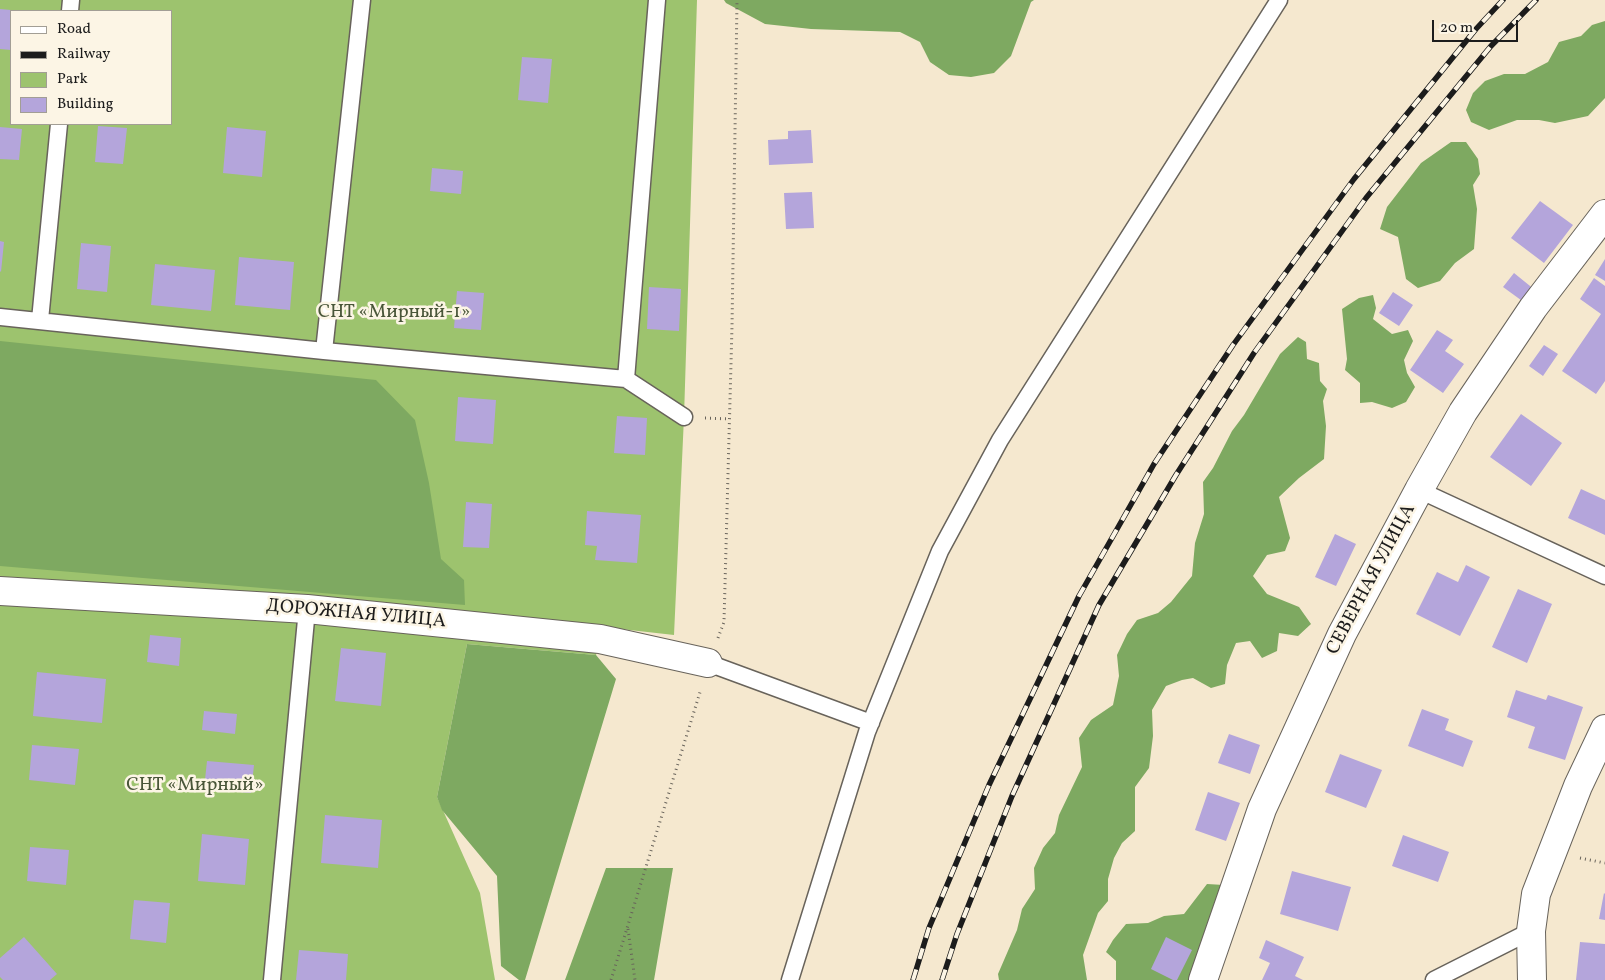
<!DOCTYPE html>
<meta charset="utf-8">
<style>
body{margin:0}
#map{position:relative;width:1605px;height:980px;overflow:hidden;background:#f5e8cf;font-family:Vollkorn,serif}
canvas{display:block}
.legend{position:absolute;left:10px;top:10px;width:162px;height:115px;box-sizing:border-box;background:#fcf5e5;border:1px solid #a29e95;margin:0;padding:6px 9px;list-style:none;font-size:15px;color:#1c1c1c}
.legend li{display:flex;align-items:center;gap:10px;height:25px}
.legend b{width:25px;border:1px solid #a29e95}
.scale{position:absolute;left:1432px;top:20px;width:86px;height:22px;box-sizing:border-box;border:2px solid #1c1c1c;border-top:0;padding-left:6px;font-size:15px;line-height:18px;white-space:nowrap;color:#1c1c1c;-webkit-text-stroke:4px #fcf5e5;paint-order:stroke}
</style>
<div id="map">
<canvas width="1605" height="980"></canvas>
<ul class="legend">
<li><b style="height:6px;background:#fff"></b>Road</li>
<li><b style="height:6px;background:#1c1c1c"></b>Railway</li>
<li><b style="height:14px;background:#9dc36e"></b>Park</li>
<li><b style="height:14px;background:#b4a5db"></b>Building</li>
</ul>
<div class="scale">20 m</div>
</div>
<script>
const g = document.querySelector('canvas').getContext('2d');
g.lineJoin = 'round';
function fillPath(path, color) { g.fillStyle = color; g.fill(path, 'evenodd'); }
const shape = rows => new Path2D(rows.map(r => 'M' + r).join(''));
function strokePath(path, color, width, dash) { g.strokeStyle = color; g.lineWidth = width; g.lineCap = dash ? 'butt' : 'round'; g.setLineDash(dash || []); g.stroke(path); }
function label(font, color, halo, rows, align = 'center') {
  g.font = font + ' Vollkorn,serif'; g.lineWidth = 5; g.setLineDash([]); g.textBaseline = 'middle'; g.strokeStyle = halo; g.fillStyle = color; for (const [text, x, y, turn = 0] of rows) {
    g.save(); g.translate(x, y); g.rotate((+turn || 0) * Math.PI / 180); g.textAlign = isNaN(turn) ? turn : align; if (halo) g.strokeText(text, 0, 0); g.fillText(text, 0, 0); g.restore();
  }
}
const green = shape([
 [0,0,697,0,684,417,674,635,603,627,596,655,467,644,437,797,480,893,495,980,0,980],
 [11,11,171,11,171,124,11,124]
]);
const forest = shape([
 [724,0,1034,0,1031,2,1011,56,994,73,971,77,949,75,930,62,920,42,900,32,811,29,765,24,726,3],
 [1605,21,1605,98,1588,116,1555,123,1539,120,1517,120,1489,130,1471,122,1466,110,1473,93,1485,81,1504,74,1525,74,1548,62,1559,42,1581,36,1592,25],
 [1451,142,1466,142,1478,159,1480,174,1473,185,1477,209,1474,249,1455,263,1440,281,1418,288,1406,279,1398,237,1380,229,1387,207,1421,163],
 [1373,295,1376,308,1373,319,1392,334,1408,330,1413,341,1404,360,1407,373,1415,387,1406,402,1392,408,1372,402,1360,403,1360,383,1345,370,1347,359,1342,309,1359,298],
 [1298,337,1306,342,1307,359,1319,363,1320,381,1327,389,1323,401,1326,426,1324,459,1299,478,1279,497,1290,538,1285,551,1267,555,1253,576,1267,594,1299,607,1311,624,1298,636,1279,633,1277,651,1262,658,1250,641,1236,643,1227,665,1225,684,1211,688,1193,678,1182,680,1166,686,1152,710,1153,736,1149,768,1135,787,1135,831,1122,843,1114,858,1108,879,1108,901,1098,913,1083,955,1087,980,999,980,998,974,1017,930,1022,909,1035,889,1034,868,1043,848,1055,833,1059,815,1082,767,1079,738,1091,720,1113,705,1119,676,1117,655,1127,634,1137,620,1158,613,1171,602,1192,576,1195,543,1204,514,1203,482,1213,468,1232,431,1244,415,1280,354],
 [0,341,376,380,415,420,429,483,441,559,464,580,465,605,0,566],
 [467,644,596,655,616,679,525,980,519,980,501,966,497,876,442,810,437,797],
 [606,868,673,868,654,980,565,980],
 [1207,884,1224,885,1202,980,1116,980,1116,961,1106,952,1113,940,1126,924,1148,923,1164,916,1184,914]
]);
const building = shape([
 [0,9,11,10,11,50,0,49],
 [522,57,552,59,548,103,518,100],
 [98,126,127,128,123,164,95,162],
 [0,127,22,129,19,160,0,159],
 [227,127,266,131,262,177,223,173],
 [811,130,813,163,769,165,768,140,788,139,788,131],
 [432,168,463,171,461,194,430,191],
 [812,192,814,228,786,229,784,193],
 [1540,201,1573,225,1544,263,1511,238],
 [0,241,4,242,1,272,0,271],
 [81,243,111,246,107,292,77,289],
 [239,257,294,262,290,310,235,305],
 [1605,259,1605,281,1595,275],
 [155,264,215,270,211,311,151,305],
 [1514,273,1535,290,1525,303,1503,287],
 [1594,278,1605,286,1605,381,1596,394,1562,371,1601,314,1580,299],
 [649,287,681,289,679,331,647,329],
 [457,291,484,293,481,330,454,328],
 [1393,292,1413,305,1399,326,1379,313],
 [1437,330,1453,340,1445,351,1464,364,1443,393,1410,370],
 [1544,345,1558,354,1543,376,1529,366],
 [458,397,496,400,493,444,455,441],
 [1521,414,1562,443,1531,486,1490,457],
 [617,416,647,418,645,455,614,453],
 [1581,489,1605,500,1605,535,1568,518],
 [466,502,492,504,489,548,463,547],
 [587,511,641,515,637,563,595,560,597,546,585,545],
 [1335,534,1356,544,1336,586,1315,577],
 [1466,565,1490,577,1460,636,1416,614,1437,572,1458,582],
 [1518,589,1552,604,1527,663,1492,647],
 [150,635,181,638,179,666,147,662],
 [341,648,386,653,381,706,335,701],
 [37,672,106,679,102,723,33,716],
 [1516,690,1546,700,1548,695,1583,707,1565,760,1528,748,1535,727,1507,717],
 [1422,709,1449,719,1445,730,1473,741,1463,767,1408,746],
 [204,711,237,714,235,734,202,730],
 [1229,734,1260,745,1250,774,1218,763],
 [32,745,79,749,75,785,29,780],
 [1340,754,1382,770,1366,808,1325,792],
 [207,761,254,765,251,793,204,789],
 [1208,792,1240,803,1226,841,1195,830],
 [325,815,382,820,378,868,321,863],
 [202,834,249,839,245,885,198,881],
 [1403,835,1449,852,1438,882,1392,866],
 [30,847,69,850,66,885,27,881],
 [1292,871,1351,887,1338,931,1280,914],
 [1604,893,1605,894,1605,920,1599,919],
 [134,900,170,903,166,943,130,939],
 [24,937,57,974,50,980,3,980,0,977,0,958],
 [1166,937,1192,950,1177,980,1173,980,1151,969],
 [1266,940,1304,957,1295,976,1303,980,1262,980,1270,963,1259,958],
 [1580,942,1605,944,1605,980,1576,980],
 [299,950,348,954,346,980,296,980]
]);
const path = shape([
 [705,418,730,419],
 [718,638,724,622,732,326,737,0],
 [1580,858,1605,863],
 [628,929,635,980],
 [611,980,701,689]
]);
const lane = shape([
 [70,11,71,0],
 [0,317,324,351,626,379,684,417],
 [40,320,59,124],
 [324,351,362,0],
 [626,379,657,0],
 [1419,490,1605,576],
 [708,663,871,723],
 [272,980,307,609],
 [790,980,867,732,940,551,1000,440,1279,0],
 [1434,980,1531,931]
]);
const street = shape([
 [0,591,307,609,600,639,708,663],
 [1203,980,1262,809,1342,634,1419,490,1463,412,1533,308,1605,214],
 [1532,980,1531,931,1536,894,1578,786,1605,729]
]);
const rail = shape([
 [913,980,929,928,989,785,1079,596,1154,464,1233,345,1354,179,1476,29,1503,0],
 [942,980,957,934,1012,796,1099,605,1176,475,1254,353,1366,198,1491,46,1536,0]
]);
const parkNames = [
 ["СНТ «Мирный-1»",394,314],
 ["СНТ «Мирный»",195,787]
];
const streetNames = [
 ["СЕВЕРНАЯ УЛИЦА",1372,580,-62],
 ["ДОРОЖНАЯ УЛИЦА",356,615,5]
];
fillPath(green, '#9dc36e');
fillPath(forest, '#7ea961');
fillPath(building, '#b4a5db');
strokePath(lane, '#68635b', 19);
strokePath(street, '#68635b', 30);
strokePath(path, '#68635b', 3, [1, 4]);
strokePath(lane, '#fff', 16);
strokePath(street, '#fff', 28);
strokePath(rail, '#1c1c1c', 5.5);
strokePath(rail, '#fcf5e5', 4, [11]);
label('19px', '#495639', '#fcf5e5', parkNames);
label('19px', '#1c1c1c', '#fcf5e5', streetNames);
</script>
